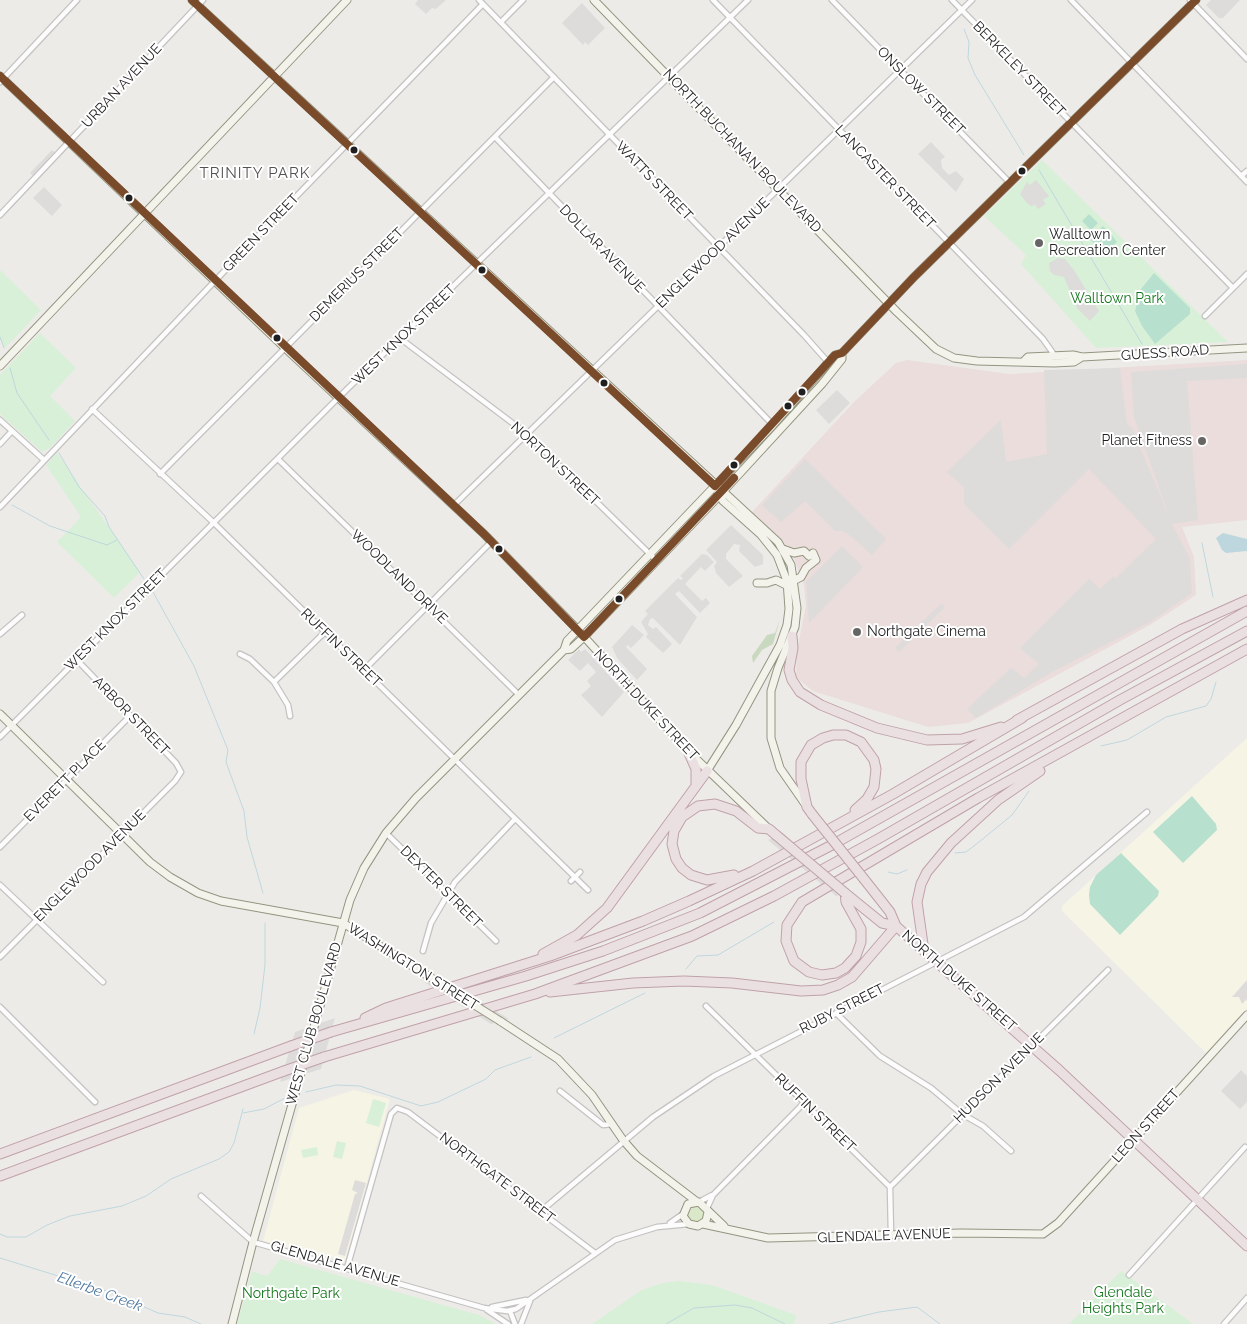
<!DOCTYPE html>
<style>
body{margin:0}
canvas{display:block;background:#edebe8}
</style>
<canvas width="1247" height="1324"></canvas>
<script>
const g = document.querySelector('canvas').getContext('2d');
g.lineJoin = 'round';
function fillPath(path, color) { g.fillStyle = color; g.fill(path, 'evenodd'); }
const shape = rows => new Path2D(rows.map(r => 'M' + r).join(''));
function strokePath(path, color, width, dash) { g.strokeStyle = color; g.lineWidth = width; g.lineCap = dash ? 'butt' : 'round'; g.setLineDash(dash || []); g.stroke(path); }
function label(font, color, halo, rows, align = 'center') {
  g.font = font + ' Raleway,sans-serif'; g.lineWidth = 4; g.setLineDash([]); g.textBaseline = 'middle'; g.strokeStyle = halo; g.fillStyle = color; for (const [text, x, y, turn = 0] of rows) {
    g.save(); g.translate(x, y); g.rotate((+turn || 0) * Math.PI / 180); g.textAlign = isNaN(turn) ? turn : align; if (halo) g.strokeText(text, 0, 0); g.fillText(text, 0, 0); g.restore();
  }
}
const commercial = shape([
 [907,360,1009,374,1247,360,1247,520,1182,527,1194,557,1196,595,1150,625,968,723,928,727,813,691,796,677,797,650,806,606,804,585,792,553,752,512,854,402,896,363]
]);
const education = shape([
 [1247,738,1247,1008,1206,1053,1062,911,1062,906],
 [354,1090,390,1099,345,1261,263,1241,299,1108]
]);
const grass = shape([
 [698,1204,706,1214,701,1223,687,1220,687,1208]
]);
const forest = shape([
 [780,619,773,644,762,650,753,663,752,656,767,635,775,633]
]);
const park = shape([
 [1042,160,1228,342,1096,348,1021,264,1026,255,984,216],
 [0,270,41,310,5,348,0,338],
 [40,333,76,368,50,396,75,421,50,448,42,452,0,414,0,375],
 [57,453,140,572,114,598,57,542,81,517,46,465],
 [373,1099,386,1103,379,1127,366,1123],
 [337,1141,346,1143,342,1159,333,1157],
 [317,1147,318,1155,303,1158,301,1150],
 [280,1259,479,1315,496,1324,237,1324,252,1271,267,1276],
 [1121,1271,1169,1306,1193,1324,1069,1324],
 [679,1281,712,1285,796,1315,794,1324,592,1324,640,1291,662,1283]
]);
const pitch = shape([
 [1089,214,1098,223,1091,230,1082,221],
 [1103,226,1110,233,1096,246,1090,239],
 [1111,234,1117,242,1103,254,1097,247],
 [1154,273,1190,308,1190,314,1155,344,1142,326,1135,311,1141,289],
 [1192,796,1216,824,1217,830,1183,863,1153,832],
 [1121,853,1159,891,1158,896,1120,935,1090,904,1089,895,1090,887,1096,875]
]);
const parking = shape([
 [418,0,446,0,436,9,432,8,426,14,415,4],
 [1211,0,1240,0,1223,18,1219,18,1206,5],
 [582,3,605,28,588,45,585,42,583,45,562,23],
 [931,142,945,157,941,160,942,168,949,175,956,171,964,179,956,192,918,154],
 [52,150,56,153,34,177,30,173],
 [1036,180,1049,196,1043,200,1046,204,1038,209,1035,205,1031,206,1027,203,1020,194,1027,182,1030,185],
 [44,187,62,205,52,216,33,198],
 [1058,258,1065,259,1074,270,1099,311,1090,321,1077,308,1064,277,1054,275,1050,271,1049,263],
 [1247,364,1247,378,1187,381,1198,520,1172,524,1190,559,1192,593,1150,622,1052,672,976,718,967,709,1011,668,1024,678,1039,664,1020,648,1089,579,1100,589,1114,576,1116,578,1156,539,1089,469,1009,549,964,504,964,487,947,472,1001,420,1006,462,1047,454,1044,370,1120,368,1127,424,1132,428,1170,519,1134,417,1131,372],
 [837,390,850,403,829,424,816,410],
 [805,459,886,539,872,555,851,536,843,531,835,531,805,501,781,522,762,505],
 [731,525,763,555,763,564,755,567,739,551,740,545,734,544,726,554,726,559,743,576,729,587,716,573,714,566,717,562,706,550],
 [842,546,863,567,809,623,806,582],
 [702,554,707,555,714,562,705,571,701,567,685,584,702,601,706,598,710,603,700,613,679,591,675,594,697,617,680,645,653,618,650,619,648,625,653,629,656,627,672,644,663,653,646,637,648,634,641,622,648,614,645,611,678,578,681,580,683,578,680,576],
 [941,604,945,607,899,652,895,648],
 [632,625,644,635,631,648,628,645,626,647,647,669,637,680,617,658,612,647],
 [579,649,581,652,585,649,624,692,602,717,581,695,591,686,587,681,596,672,588,663,580,671,568,660],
 [782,832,851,891,836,896,768,840],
 [441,977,509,1019,491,1024,424,982],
 [1247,980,1247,999,1242,1004,1239,997,1232,997],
 [335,1018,321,1069,280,1082,295,1032],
 [1241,1070,1247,1076,1247,1102,1240,1109,1221,1091],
 [355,1180,366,1183,345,1256,338,1254,355,1194,358,1193,352,1190]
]);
const water = shape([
 [1223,533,1247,539,1247,551,1226,553,1222,550,1216,538]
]);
const stream = shape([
 [964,29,969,42,968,58,975,75,1024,155],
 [1039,170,1142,344],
 [0,337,4,348],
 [10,368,17,393,49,440],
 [59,453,79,487,105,516,109,527,144,579],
 [12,505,50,526,107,545,117,540],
 [1202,543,1213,597],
 [153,592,194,666,228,750,226,762,244,811,247,837,263,893],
 [1101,746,1127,740,1166,717,1206,706,1211,699,1216,682],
 [955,853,966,852,979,842,1012,815,1029,791],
 [888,872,897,874,907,870],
 [686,969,697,956,718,955,774,922],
 [254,1034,260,1008,265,965,265,923],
 [554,1038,645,993],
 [306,1092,336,1085,360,1086,421,1106,438,1102,486,1079,495,1070,531,1057],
 [243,1113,264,1109,285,1098],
 [0,1234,7,1237,26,1237,47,1225,70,1216,122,1206,146,1196,171,1179,219,1159,229,1152,234,1143,243,1109],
 [0,1258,110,1292,158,1313,185,1317,201,1324],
 [666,1324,694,1308,735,1305,752,1308,785,1324],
 [829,1324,879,1312,917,1307,940,1324]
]);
const street = shape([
 [479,0,804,335,828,362],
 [713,0,1043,339,1055,356],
 [832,0,1010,183],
 [952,0,1233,288],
 [1071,0,1247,182],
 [1190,0,1247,59],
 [501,22,523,0],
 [0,82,77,0],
 [495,137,773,425],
 [1241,176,1247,171],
 [0,215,203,0],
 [1205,316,1247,274],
 [401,339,527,434,656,560],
 [92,409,213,522,588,890],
 [0,420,44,460],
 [0,444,12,431],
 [278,459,519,695],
 [160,474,554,77],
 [453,506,972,0],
 [0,507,252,242,483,4],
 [0,634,22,615],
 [240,654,250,659,274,682,288,705,290,716],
 [364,670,492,541],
 [274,682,325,632],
 [0,737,338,398,748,0],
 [386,833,496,941],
 [0,847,130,716],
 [571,881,580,872],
 [0,885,103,982],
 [423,951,431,923,455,882,515,819],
 [0,957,175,781,181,772,176,763,77,660],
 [706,1006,890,1187,891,1235],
 [0,1007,95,1102],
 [836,1013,880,1056,931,1088,962,1114,983,1126,1011,1151],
 [560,1091,603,1125,612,1124],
 [890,1187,1108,970],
 [201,1196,253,1242,484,1308,507,1311,516,1309,615,1240,657,1227,689,1224],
 [699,1202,712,1195],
 [707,1208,713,1195,804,1103],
 [541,1211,653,1117,714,1076,1024,917,1147,812],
 [670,1223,683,1214],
 [347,1268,391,1114,397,1108,408,1112,595,1253],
 [1129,1275,1245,1147],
 [492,1307,526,1300],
 [487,1310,508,1324],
 [510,1311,515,1324],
 [521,1324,530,1301],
 [1224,1324,1247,1298]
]);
const secondary = shape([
 [192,0,778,542,791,565,797,608,795,627,778,668,771,691,771,738,780,768,805,804],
 [594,0,897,312,936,349,954,358,977,361,1054,363,1074,362,1082,357],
 [0,76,285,348,484,534,578,630,688,751,769,829],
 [1024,361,1028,357,1073,355,1082,357,1247,348],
 [0,366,347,0],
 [783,549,794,553,804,551,809,556],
 [795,580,801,577,806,568,816,560,813,553],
 [757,583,767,583,776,580,788,586],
 [564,650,571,649,584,637,719,496,822,384,842,359,842,353],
 [0,714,150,862,170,877,198,893,221,901,343,923,433,979],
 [707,771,736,725,780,645,787,625,789,609,787,581,777,555,761,535,723,501,718,493],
 [500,1021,558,1059,592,1095,623,1140,637,1156,696,1201],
 [708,1212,706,1221,698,1226,689,1224,683,1216,688,1204,699,1202,724,1226],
 [703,1224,768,1238,961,1233,1043,1234,1058,1223,1097,1180,1247,1015],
 [232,1324,253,1242,350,900,364,868,386,833,416,798,564,650,567,641,773,425,835,355,842,353,914,277,1196,0]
]);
const highway = shape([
 [792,636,793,648,789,670,792,680,800,692,821,705,877,728,927,740,962,739,1001,727],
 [1017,720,1182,629,1247,600],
 [688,751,696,769,696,783],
 [812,814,807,807,801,779,801,762,811,745,823,738,833,735,846,735,861,742,874,760,876,769,874,787,867,799,855,810],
 [734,875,707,880,691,875,682,868,676,859,672,844,674,831,682,817,698,806,715,804,736,811,758,828,769,829,776,835],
 [864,879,890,912,896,926],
 [845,893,846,902,861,929,861,942,856,956,845,968,836,973,822,975,809,972,794,961,786,941,787,925,802,902,978,798,1247,649],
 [845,893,882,923,896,926,924,951,1059,1070,1247,1246],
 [924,951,917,902,921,884,927,872,951,843,998,800,1040,771],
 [543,954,577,935,607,908,707,771],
 [550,992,633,983,684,981,732,983,801,991,823,990,838,985,852,977,896,926],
 [365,1018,386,1008,550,956,643,921,689,901,753,871,893,794,1022,718],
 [331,1032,526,976,603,951,700,913,832,845,1247,611],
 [324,1057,535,994,692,936,774,896,878,839,1120,700,1247,631],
 [0,1154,291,1046],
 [0,1176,284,1071]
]);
const secondaryBridge = shape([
 [433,979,500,1021]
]);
const highwayBridge = shape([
 [812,814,864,879],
 [776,835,845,893],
 [291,1046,331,1032],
 [284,1071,324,1057]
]);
const bus1 = shape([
 [192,0,715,486,835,355,842,353,914,277,1196,0],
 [0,76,484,534,584,637,734,478]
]);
const markers = [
 [354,150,4.5,"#1f1f1f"],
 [1022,171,4.5,"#1f1f1f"],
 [129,198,4.5,"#1f1f1f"],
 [1039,243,5,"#676665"],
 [482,270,4.5,"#1f1f1f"],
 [277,338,4.5,"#1f1f1f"],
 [604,383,4.5,"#1f1f1f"],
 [802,392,4.5,"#1f1f1f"],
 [788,406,4.5,"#1f1f1f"],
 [1202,441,5,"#676665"],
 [734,465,4.5,"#1f1f1f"],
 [499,549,4.5,"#1f1f1f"],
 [619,599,4.5,"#1f1f1f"],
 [857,632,5,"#676665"]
];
const streetNames = [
 ["BERKELEY STREET",1019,69,46],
 ["URBAN AVENUE",122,86,-47],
 ["ONSLOW STREET",921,91,45],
 ["NORTH BUCHANAN BOULEVARD",742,151,46],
 ["LANCASTER STREET",885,177,46],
 ["WATTS STREET",654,181,46],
 ["GREEN STREET",261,233,-46],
 ["DOLLAR AVENUE",602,249,46],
 ["ENGLEWOOD AVENUE",713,253,-44],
 ["DEMERIUS STREET",357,275,-45],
 ["WEST KNOX STREET",404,335,-44],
 ["GUESS ROAD",1165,353,-4],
 ["NORTON STREET",555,464,43],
 ["WOODLAND DRIVE",399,577,44],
 ["WEST KNOX STREET",116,620,-45],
 ["RUFFIN STREET",341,648,44],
 ["NORTH DUKE STREET",646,705,47],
 ["ARBOR STREET",131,716,46],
 ["EVERETT PLACE",65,781,-45],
 ["ENGLEWOOD AVENUE",90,866,-45],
 ["DEXTER STREET",441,887,45],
 ["WASHINGTON STREET",413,967,32],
 ["NORTH DUKE STREET",959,981,41],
 ["RUBY STREET",842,1009,-27],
 ["WEST CLUB BOULEVARD",314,1024,-74],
 ["HUDSON AVENUE",999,1078,-45],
 ["RUFFIN STREET",815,1113,44],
 ["LEON STREET",1146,1126,-48],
 ["NORTHGATE STREET",497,1178,37],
 ["GLENDALE AVENUE",884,1236,-2],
 ["GLENDALE AVENUE",335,1264,16]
];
const poiNames = [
 ["Walltown",1049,235],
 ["Recreation Center",1049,251],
 ["Planet Fitness",1192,441,"right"],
 ["Northgate Cinema",867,632]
];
const parkNames = [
 ["Walltown Park",1117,299],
 ["Glendale",1123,1293],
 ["Heights Park",1123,1309],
 ["Northgate Park",291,1294]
];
const neighbourhoodNames = [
 ["TRINITY PARK",255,173]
];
const waterNames = [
 ["Ellerbe Creek",100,1292,20]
];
fillPath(commercial, '#eadddb');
fillPath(education, '#f6f4e5');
fillPath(grass, '#dae8c9');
fillPath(forest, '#c9d9bf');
fillPath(park, '#d8f0d8');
fillPath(pitch, '#b7e1ce');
fillPath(parking, '#dddcdb');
fillPath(water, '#bed7de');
strokePath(stream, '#bed7de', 1);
strokePath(street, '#c4c3c2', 7);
strokePath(secondary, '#949581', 9);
strokePath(highway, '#c0a1aa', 11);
strokePath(street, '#fcfcfc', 4.5);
strokePath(secondary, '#f3f3eb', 7);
strokePath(highway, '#eae0e1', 9);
strokePath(secondaryBridge, '#949581', 9, []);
strokePath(highwayBridge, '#c0a1aa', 11, []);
strokePath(secondaryBridge, '#f3f3eb', 7);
strokePath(highwayBridge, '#eae0e1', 9);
strokePath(bus1, '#7a4b2a', 8);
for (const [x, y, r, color] of markers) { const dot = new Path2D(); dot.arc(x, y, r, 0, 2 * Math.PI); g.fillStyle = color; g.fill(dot); strokePath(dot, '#fff', 2); }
label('14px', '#1f1f1f', '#fff', streetNames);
label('14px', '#1f1f1f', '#fff', poiNames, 'left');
label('14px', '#14761c', '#fff', parkNames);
g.letterSpacing = '1px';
label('15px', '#525252', '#fff', neighbourhoodNames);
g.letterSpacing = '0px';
label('italic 15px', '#4f79a0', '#fff', waterNames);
</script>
